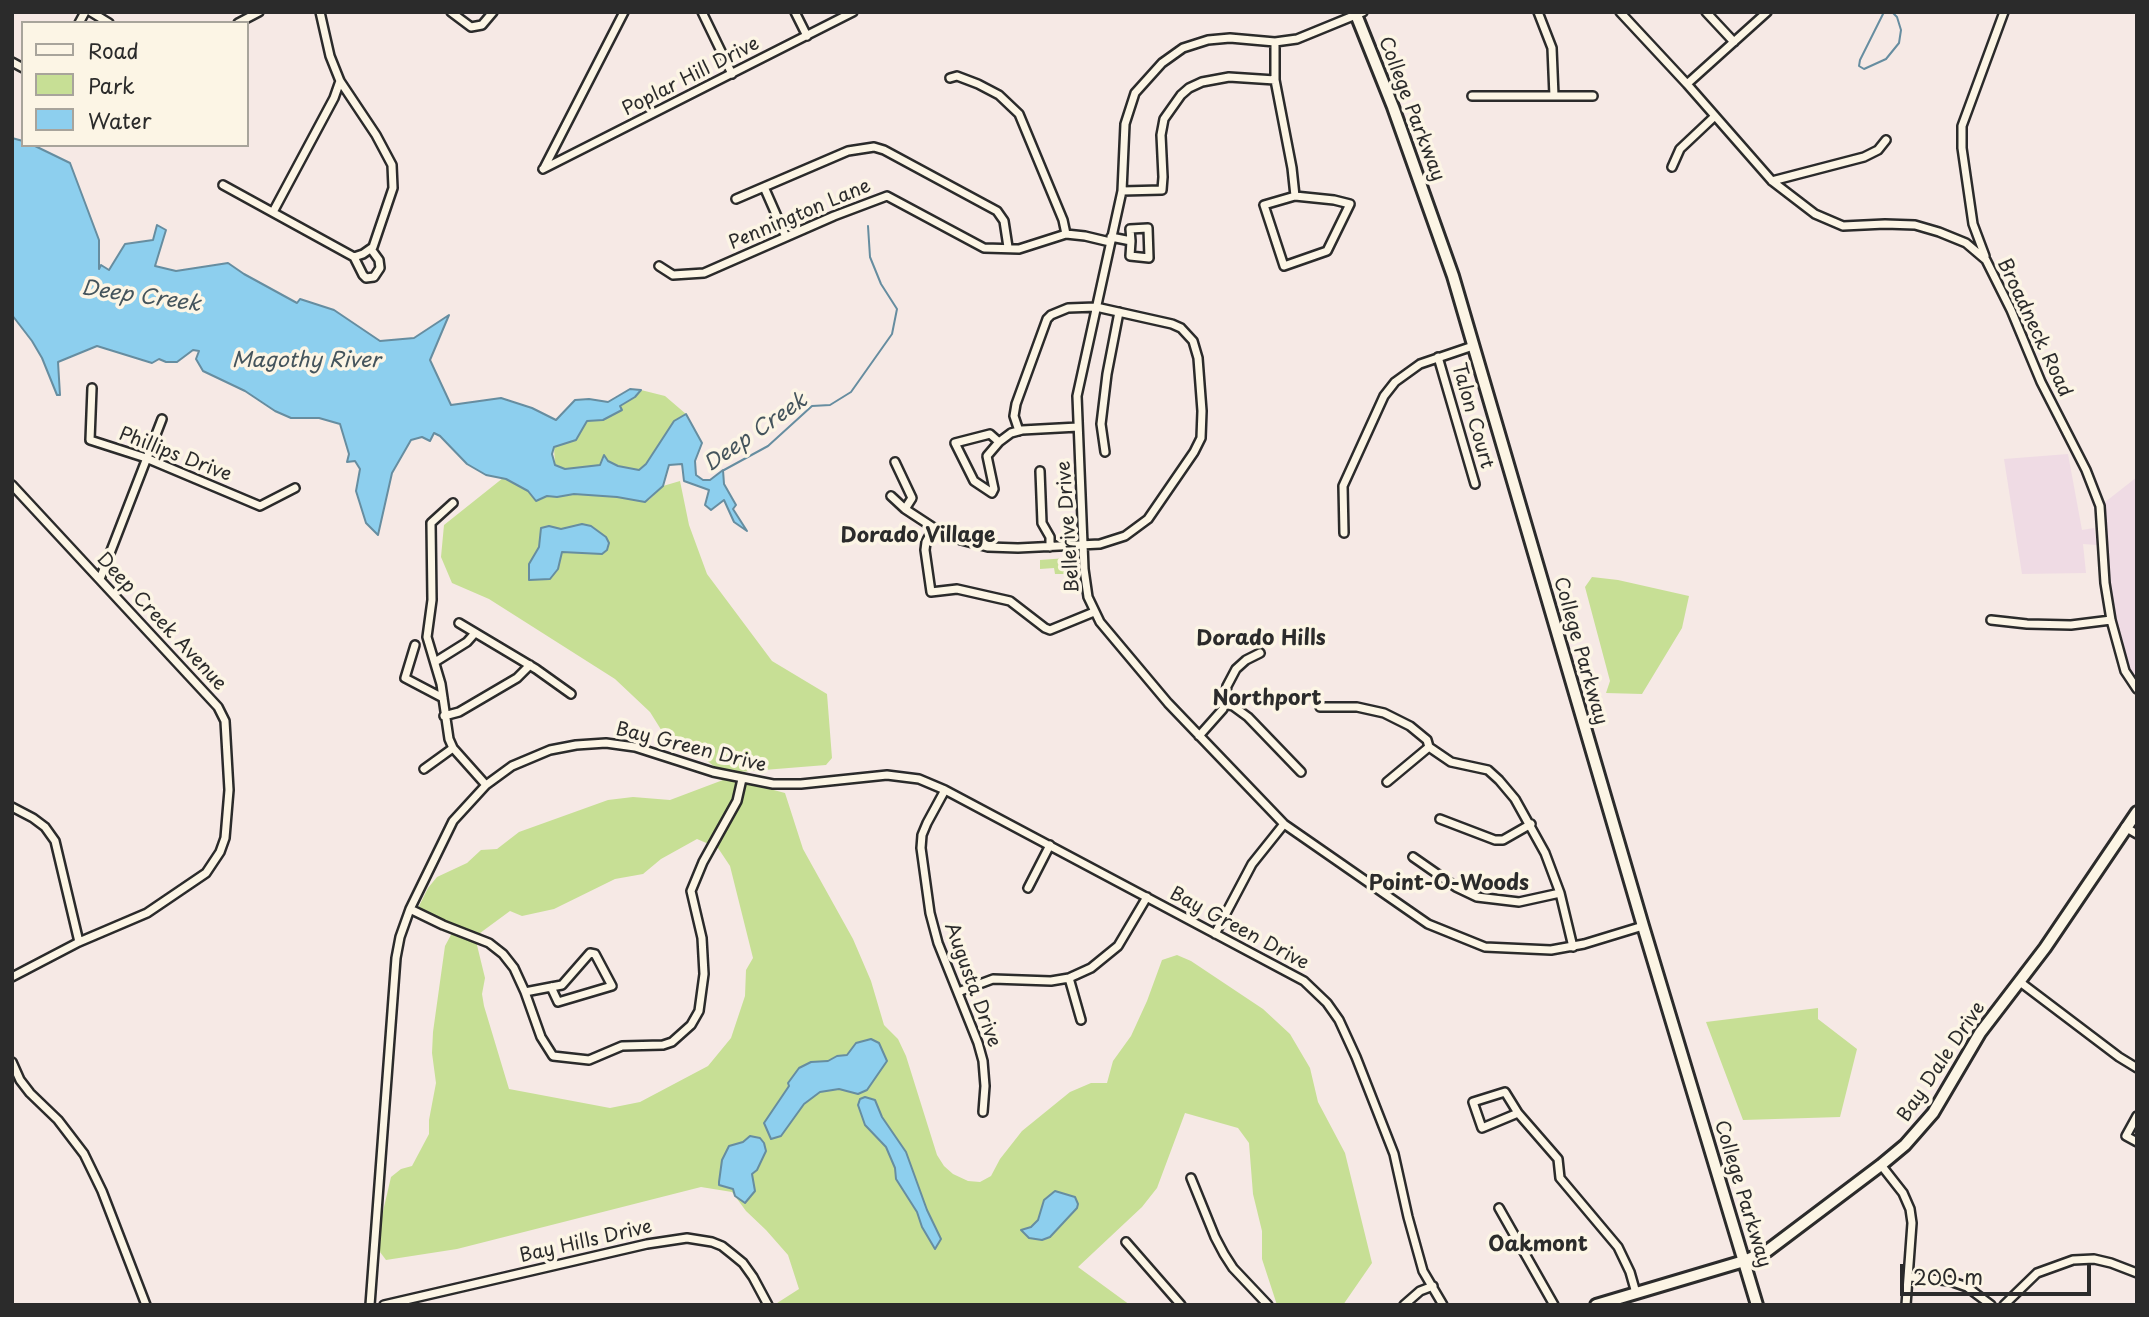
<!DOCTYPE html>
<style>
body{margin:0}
#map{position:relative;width:2149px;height:1317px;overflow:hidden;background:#f6e9e5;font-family:"Playpen Sans",sans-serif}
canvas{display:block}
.frame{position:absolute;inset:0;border:14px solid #2b2b2b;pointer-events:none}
.legend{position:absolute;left:21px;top:21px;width:228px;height:126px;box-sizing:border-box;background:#fcf5e5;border:2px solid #a8a49b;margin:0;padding:9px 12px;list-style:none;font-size:21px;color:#2b2b2b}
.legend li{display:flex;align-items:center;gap:14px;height:35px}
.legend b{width:35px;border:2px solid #a8a49b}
.scale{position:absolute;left:1900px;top:1264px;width:191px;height:32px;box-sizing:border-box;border:4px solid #2b2b2b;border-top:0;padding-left:9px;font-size:21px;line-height:24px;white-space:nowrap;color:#2b2b2b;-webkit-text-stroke:5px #fcf5e5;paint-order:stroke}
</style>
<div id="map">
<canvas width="2149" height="1317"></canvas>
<div class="frame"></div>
<ul class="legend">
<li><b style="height:9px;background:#fcf5e5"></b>Road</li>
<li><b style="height:19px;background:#c7df95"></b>Park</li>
<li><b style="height:19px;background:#8dcfee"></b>Water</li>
</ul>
<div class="scale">200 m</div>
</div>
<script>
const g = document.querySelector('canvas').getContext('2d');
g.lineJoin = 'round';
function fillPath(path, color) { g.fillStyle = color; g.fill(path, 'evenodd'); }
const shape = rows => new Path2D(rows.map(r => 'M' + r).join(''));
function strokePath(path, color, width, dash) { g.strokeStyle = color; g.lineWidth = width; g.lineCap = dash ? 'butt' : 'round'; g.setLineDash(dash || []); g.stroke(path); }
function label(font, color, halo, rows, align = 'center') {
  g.font = font + ' "Playpen Sans",sans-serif'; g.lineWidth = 7; g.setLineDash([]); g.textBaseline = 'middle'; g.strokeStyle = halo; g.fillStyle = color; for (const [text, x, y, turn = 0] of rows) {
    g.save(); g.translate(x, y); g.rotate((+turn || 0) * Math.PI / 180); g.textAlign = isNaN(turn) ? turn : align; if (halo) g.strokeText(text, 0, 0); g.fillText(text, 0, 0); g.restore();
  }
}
const built = shape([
 [2068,454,2082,530,2094,528,2097,545,2083,544,2086,573,2022,574,2004,459],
 [2137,477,2137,681,2125,671,2111,620,2100,506]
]);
const green = shape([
 [641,390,665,396,686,414,674,421,646,464,639,471,618,466,608,461,604,456,600,465,565,469,555,465,554,447,576,440,587,421,603,420,622,410,620,406,635,397],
 [508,474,581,494,636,498,643,502,649,500,663,486,680,481,689,525,707,574,772,661,827,694,832,758,826,765,739,772,715,767,701,756,670,744,650,712,615,679,489,599,452,583,441,557,444,525],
 [1067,558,1068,574,1055,574,1054,568,1040,569,1040,560],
 [1592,577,1618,580,1689,596,1682,628,1642,694,1606,693,1610,681,1585,587],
 [723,780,747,783,785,793,803,849,853,939,871,981,884,1025,898,1039,906,1056,937,1155,944,1166,953,1174,968,1181,980,1182,991,1176,1000,1159,1022,1131,1070,1092,1091,1083,1107,1083,1113,1061,1131,1036,1147,1001,1162,960,1177,955,1191,961,1263,1009,1290,1034,1310,1068,1318,1102,1345,1153,1372,1263,1343,1305,1277,1305,1262,1259,1262,1231,1253,1194,1249,1143,1238,1128,1185,1113,1157,1188,1142,1207,1078,1267,1130,1305,774,1305,799,1289,788,1255,766,1230,746,1211,732,1192,701,1187,457,1249,386,1260,380,1252,379,1243,381,1220,391,1177,401,1169,412,1166,429,1134,429,1120,436,1083,432,1053,433,1032,445,946,452,933,476,941,485,978,482,994,484,1006,509,1089,610,1108,640,1102,708,1066,731,1038,745,996,746,970,753,958,730,866,718,848,697,839,661,859,643,874,615,879,554,909,522,916,510,911,476,936,451,926,418,908,428,888,437,877,467,863,481,850,497,849,519,832,608,800,633,797,670,800],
 [1818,1008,1818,1019,1857,1049,1840,1117,1743,1120,1706,1022]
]);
const water = shape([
 [12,138,23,141,23,145,33,145,70,163,99,240,99,269,101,265,109,270,125,244,153,240,157,225,166,230,155,266,176,271,228,263,244,274,297,303,300,299,334,310,380,341,414,338,449,315,430,360,451,405,501,398,532,408,556,420,575,400,589,399,608,402,630,389,641,390,635,397,620,406,622,410,603,420,587,421,576,440,554,447,552,454,555,465,565,469,600,465,604,455,608,461,618,466,639,470,646,464,674,421,686,414,702,443,695,461,696,475,703,480,710,480,723,470,724,484,736,505,733,509,747,531,734,522,724,500,711,510,705,505,709,490,684,481,682,464,669,465,663,486,645,502,617,497,574,494,557,497,547,496,536,501,528,491,506,479,486,475,467,464,440,436,434,433,430,441,422,437,411,440,392,473,378,535,366,523,356,491,360,469,355,461,347,462,349,454,340,424,319,418,291,418,275,411,245,391,203,371,196,359,199,351,193,350,177,362,166,362,159,359,152,363,97,346,58,362,60,395,57,395,42,358,32,341,12,315,12,138],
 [582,524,591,526,606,537,609,543,607,550,602,554,562,552,558,569,550,579,529,580,529,564,539,547,541,528,549,526,561,529,582,524],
 [871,1039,879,1043,887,1061,867,1090,858,1094,839,1089,820,1092,804,1104,781,1136,771,1139,764,1123,789,1086,788,1083,799,1068,811,1062,828,1061,837,1056,847,1055,856,1043,871,1039],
 [865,1097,875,1100,882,1117,906,1152,927,1210,941,1239,935,1249,922,1227,917,1212,896,1179,895,1168,886,1147,865,1125,858,1105,860,1099,865,1097],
 [750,1136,760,1138,764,1143,766,1151,757,1170,752,1174,755,1191,745,1203,735,1196,733,1189,719,1185,719,1182,722,1160,729,1146,743,1142,750,1136],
 [1055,1191,1075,1197,1078,1204,1077,1208,1050,1237,1042,1240,1029,1238,1021,1230,1031,1227,1038,1220,1044,1200,1055,1191]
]);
const stream = shape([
 [1884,12,1860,60,1859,66,1864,69,1886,59,1899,43,1901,30,1897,17,1892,12],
 [724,470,768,446,812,406,830,405,851,392,892,334,897,309,881,284,870,257,868,226]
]);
const street = shape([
 [91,12,109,23],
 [451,12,471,27,482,25,493,12],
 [702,12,732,74],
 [795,12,807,36],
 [1363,12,1297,39,1275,42,1230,38,1208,40,1183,48,1162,63,1135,93,1125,124,1122,191,1077,396,1084,569,1088,597,1100,622,1168,703,1284,824,1428,924,1485,947,1551,950,1584,944,1643,926],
 [1538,12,1552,48,1554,96],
 [1620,12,1687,84,1772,181,1815,214,1843,226,1885,224,1915,225,1939,232,1966,243,1986,260,2011,310,2041,382,2086,470,2100,506,2105,583,2111,620,2125,671,2137,689],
 [1706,12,1734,42],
 [79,23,85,12],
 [238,23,259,12],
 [1275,42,1275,80,1292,168,1295,196],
 [12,62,23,68],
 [950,78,957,76,978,84,999,95,1019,114,1063,220,1066,234],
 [1687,84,1767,12],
 [1472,96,1593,96],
 [1672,167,1680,149,1715,116],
 [544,168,624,12],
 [543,169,853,12],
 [1772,181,1864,157,1878,150,1886,140],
 [223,185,354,257,363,254,373,247,393,188,392,165,376,135,340,81,330,56,320,12],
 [764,187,786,237],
 [1122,191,1162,190,1163,177,1161,135,1164,119,1181,95,1189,88,1202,82,1229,77,1275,80],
 [1295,196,1334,200,1350,204,1327,251,1284,266,1264,205,1295,196],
 [736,199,848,151,874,147,884,150,997,211,1004,221,1008,247],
 [273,212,334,98,340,81],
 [1111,237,1131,241,1130,256,1149,258,1148,228,1130,229,1131,241],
 [1985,256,1973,224,1962,148,1962,126,2004,12],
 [354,257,363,275,366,278,374,277,380,268,379,260,371,249],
 [659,266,673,275,704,273,834,216,887,196,984,248,1019,249,1066,234,1085,236,1110,242],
 [1438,357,1475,484],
 [92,388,90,440,146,458,260,506,295,488],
 [999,442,990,434,955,443,974,481,992,493,994,489,987,456,999,442,1011,433,1022,430,1078,427],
 [1105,452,1101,424,1107,374,1119,312],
 [895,462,912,498,905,509],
 [1040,471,1042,523,1050,537,1050,547],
 [12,485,218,707,225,721,229,790,225,838,220,852,206,873,147,913,79,942,12,977],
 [891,496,905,509,934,528,961,540,988,547,1018,548,1100,544,1125,536,1148,519,1194,452,1201,438,1202,411,1198,358,1193,341,1181,328,1172,324,1096,307,1068,308,1051,315,1047,319,1016,404,1014,416,1019,431],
 [453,503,431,523,432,600,427,637,441,684,449,739,453,748,486,785],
 [934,528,926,542,925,550,931,592,957,589,1010,601,1045,628,1050,630,1094,612],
 [1344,533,1343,486,1384,396,1395,382,1420,364,1473,346],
 [100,579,162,419],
 [1991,620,2027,624,2071,625,2111,620],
 [459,623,536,669,571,694],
 [415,645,405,678,443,698],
 [435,662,467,642,475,633],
 [1224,704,1233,706,1248,717,1301,772],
 [1320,707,1357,707,1384,713,1410,726,1427,740,1429,747,1451,762,1488,770,1499,780,1515,799,1545,853,1560,893,1573,947],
 [444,716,459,712,517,678,530,665],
 [1199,736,1223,709,1227,686,1236,669,1246,660,1260,653],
 [424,769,453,748],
 [1387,782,1429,747],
 [945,790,927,823,922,835,921,848,930,913,938,943,978,1043,983,1061,985,1086,983,1112],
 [12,807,33,818,45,827,55,841,79,942],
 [1440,819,1495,840,1503,840,1531,824],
 [2125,827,2137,834],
 [1413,857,1456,887,1477,897,1519,902,1560,893],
 [1028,888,1050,845],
 [410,909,443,925,489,943,503,954,514,968,525,992,541,1037,553,1056,589,1060,622,1046,663,1045,672,1042,691,1025,699,1011,704,974,702,938,691,891,703,862,737,801,742,779],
 [1215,934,1252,864,1284,824],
 [1069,978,1081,1020],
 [2020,982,2119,1057,2137,1068],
 [525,992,551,987,562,985,590,953,595,954,612,986,558,1002,551,987],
 [958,992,993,979,1051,981,1069,978,1091,968,1118,946,1147,897],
 [12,1062,20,1080,30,1093,58,1120,84,1154,102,1191,146,1305],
 [1518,1113,1482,1128,1473,1102,1505,1092,1518,1113,1558,1159,1560,1178,1618,1247,1630,1272,1636,1293],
 [2137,1116,2126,1136,2137,1142],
 [1881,1165,1903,1193,1910,1209,1912,1223,1906,1305],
 [1191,1178,1215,1237,1224,1254,1233,1268,1268,1305],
 [1499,1208,1554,1305],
 [1126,1242,1181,1305],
 [1910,1277,1950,1281,1967,1287,1991,1305],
 [370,1305,396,958,400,937,410,909,453,821,486,785,512,766,550,750,576,745,606,743,635,747,713,772,773,784,801,784,887,775,919,779,945,790,1304,981,1327,1003,1339,1020,1356,1057,1394,1154,1408,1217,1423,1271,1443,1305],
 [384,1305,647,1244,687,1238,712,1242,722,1246,732,1254,743,1263,753,1277,768,1305],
 [1404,1305,1420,1291,1433,1286],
 [2004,1305,2037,1273,2073,1260,2094,1259,2111,1263,2137,1273]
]);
const secondary = shape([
 [1355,12,1393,107,1453,276,1643,926,1757,1305],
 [1596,1305,1744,1261,1767,1251,1881,1165,1905,1145,1933,1113,1980,1033,2045,948,2137,812]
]);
const streetNames = [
 ["Poplar Hill Drive",691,77,-27],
 ["College Parkway",1411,109,69],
 ["Pennington Lane",800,215,-23],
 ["Broadneck Road",2034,328,65],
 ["Talon Court",1472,416,74],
 ["Phillips Drive",175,455,21],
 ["Bellerive Drive",1069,527,-94],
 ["Deep Creek Avenue",161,622,47],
 ["College Parkway",1580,651,74],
 ["Bay Green Drive",691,748,14],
 ["Bay Green Drive",1239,929,28],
 ["Augusta Drive",972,985,70],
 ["Bay Dale Drive",1942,1062,-56],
 ["College Parkway",1742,1194,73],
 ["Bay Hills Drive",586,1242,-13]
];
const waterNames = [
 ["Deep Creek",141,297,8],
 ["Magothy River",306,361],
 ["Deep Creek",756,433,-35]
];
const neighbourhoodNames = [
 ["Dorado Village",918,536],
 ["Dorado Hills",1261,639],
 ["Northport",1267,699],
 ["Point-O-Woods",1449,884],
 ["Oakmont",1538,1245]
];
fillPath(built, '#efdbe4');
fillPath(green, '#c7df95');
fillPath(water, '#8dcfee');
strokePath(water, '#668da0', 2);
strokePath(stream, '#668da0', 2);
strokePath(street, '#2b2b2b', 12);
strokePath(secondary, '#2b2b2b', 16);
strokePath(street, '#fcf5e5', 7);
strokePath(secondary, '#fcf5e5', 10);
label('19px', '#2b2b2b', '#fcf5e5', streetNames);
label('italic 21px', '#44545c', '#fcf5e5', waterNames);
label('bold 21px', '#2b2b2b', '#fcf5e5', neighbourhoodNames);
</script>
